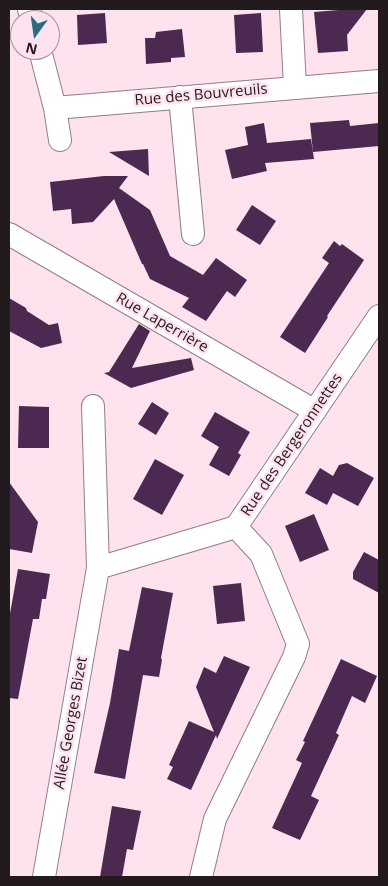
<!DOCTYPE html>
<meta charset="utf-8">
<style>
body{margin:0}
#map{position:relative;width:388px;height:886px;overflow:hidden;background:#fee3ef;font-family:"Open Sans",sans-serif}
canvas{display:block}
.frame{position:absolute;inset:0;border:10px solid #231a1e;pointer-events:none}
.north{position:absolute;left:10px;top:10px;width:50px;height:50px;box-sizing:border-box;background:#fee3ef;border:1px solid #a6939b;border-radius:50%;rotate:194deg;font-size:14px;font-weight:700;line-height:20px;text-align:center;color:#231a1e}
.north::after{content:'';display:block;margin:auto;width:18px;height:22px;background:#2b6d80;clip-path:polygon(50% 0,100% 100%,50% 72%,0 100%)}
</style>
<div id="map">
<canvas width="388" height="886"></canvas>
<div class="frame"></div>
<div class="north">N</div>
</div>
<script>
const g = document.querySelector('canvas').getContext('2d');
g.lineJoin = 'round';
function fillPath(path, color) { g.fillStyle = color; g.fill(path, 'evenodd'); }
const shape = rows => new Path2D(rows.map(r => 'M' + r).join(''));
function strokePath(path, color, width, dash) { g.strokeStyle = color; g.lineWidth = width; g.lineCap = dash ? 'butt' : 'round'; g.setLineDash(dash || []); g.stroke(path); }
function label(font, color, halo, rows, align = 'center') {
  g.font = font + ' "Open Sans",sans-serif'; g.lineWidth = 5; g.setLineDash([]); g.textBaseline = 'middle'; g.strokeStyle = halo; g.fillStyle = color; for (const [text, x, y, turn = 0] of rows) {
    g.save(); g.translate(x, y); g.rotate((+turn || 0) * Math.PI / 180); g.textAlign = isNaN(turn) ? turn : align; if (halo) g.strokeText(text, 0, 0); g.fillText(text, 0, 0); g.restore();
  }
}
const building = shape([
 [351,9,367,9,347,35,348,51,318,53,314,12],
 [105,13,107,43,78,45,77,15],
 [261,13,263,52,236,53,234,15],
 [182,29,185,57,171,58,171,62,146,64,145,38,155,38,156,32],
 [349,120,350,126,379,123,379,146,313,152,310,123],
 [264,123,267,143,311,139,314,159,265,163,267,171,232,179,225,150,248,145,245,127],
 [148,149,149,176,109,152],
 [104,176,128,176,119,188,150,210,170,256,203,275,216,258,247,280,235,297,227,291,206,321,182,307,189,298,150,279,143,264,142,264,114,199,93,222,72,224,71,209,53,211,50,182],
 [252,205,276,221,260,245,236,230],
 [334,241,340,246,342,244,364,260,327,316,328,317,305,353,280,337,329,263,322,258],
 [9,298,26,308,27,311,49,325,58,323,62,343,41,348,9,331],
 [139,324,150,331,132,368,191,358,194,370,131,388,104,373,109,372],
 [152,402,169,413,156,435,138,424],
 [19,406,49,407,49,448,18,448],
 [215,412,250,432,238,453,241,455,229,476,209,465,219,447,201,436],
 [155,459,184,475,162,515,133,499],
 [347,463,374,478,358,506,333,493,327,505,305,493,320,468,333,476,339,465],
 [9,482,38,522,32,553,9,549],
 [314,514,329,550,300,562,285,526],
 [364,552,379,560,379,593,353,579,353,572],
 [18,569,50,574,46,599,42,599,39,619,33,619,18,699,9,698,9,619],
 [241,583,245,621,217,624,213,586],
 [142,587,173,593,161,658,162,660,159,677,143,675,125,779,94,773,110,703,119,649,129,651],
 [224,656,250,667,217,739,216,735,191,790,167,779,173,767,169,765,189,721,214,732,196,687,204,667,216,673],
 [341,659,377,676,365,703,352,696,336,733,339,735,311,796,319,800,300,840,272,828,302,763,296,760,305,742,303,741],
 [112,806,141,811,133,850,127,849,122,877,100,877]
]);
const minor = shape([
 [29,9,32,20],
 [291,9,295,87],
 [40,50,55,108,60,140],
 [180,97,193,234],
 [55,108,379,81],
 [9,234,315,411],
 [93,406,98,568],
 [44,877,98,568,236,527],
 [201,877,215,819,294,657,298,644,261,554,236,527,379,316]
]);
const streetNames = [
 ["Rue des Bouvreuils",201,95,-5],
 ["Rue Laperrière",162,323,30],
 ["Rue des Bergeronnettes",292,445,-56],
 ["Allée Georges Bizet",71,723,-80]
];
fillPath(building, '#4c2951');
strokePath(minor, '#937c86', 24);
strokePath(minor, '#fff', 22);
label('15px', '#231a1e', '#fee3ef', streetNames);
</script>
